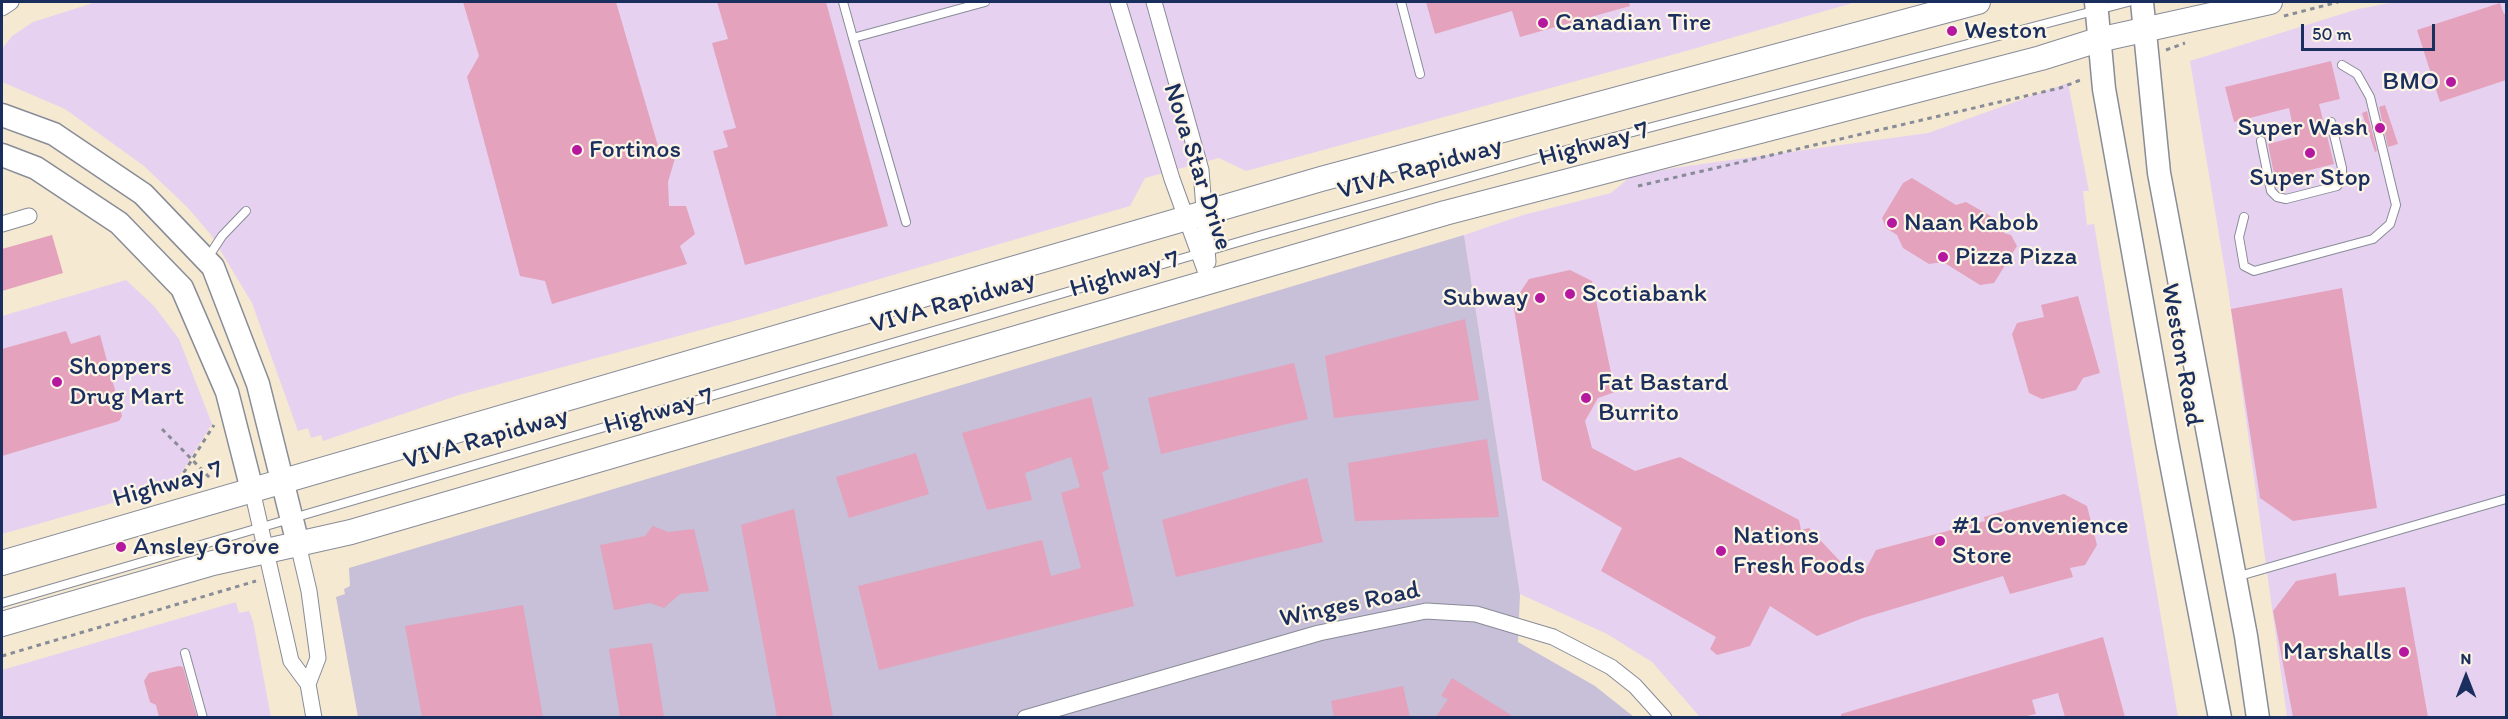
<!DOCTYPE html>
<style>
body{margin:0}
#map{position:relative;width:2508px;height:719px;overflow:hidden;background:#f5e9d1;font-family:Itim,sans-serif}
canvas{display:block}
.frame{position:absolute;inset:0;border:3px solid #1b2f5e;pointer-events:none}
.north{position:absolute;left:2436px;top:647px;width:60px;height:60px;-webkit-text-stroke:4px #fcf5e5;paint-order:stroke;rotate:0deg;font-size:16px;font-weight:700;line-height:24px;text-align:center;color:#1b2f5e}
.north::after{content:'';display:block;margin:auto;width:21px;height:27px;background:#1b2f5e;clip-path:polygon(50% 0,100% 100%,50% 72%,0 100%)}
.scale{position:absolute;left:2301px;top:24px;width:134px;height:27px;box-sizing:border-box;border:3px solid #1b2f5e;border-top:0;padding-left:8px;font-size:18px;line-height:21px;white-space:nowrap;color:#1b2f5e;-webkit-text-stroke:4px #fcf5e5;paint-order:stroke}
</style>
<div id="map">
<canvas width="2508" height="719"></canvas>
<div class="frame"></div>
<div class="north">N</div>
<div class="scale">50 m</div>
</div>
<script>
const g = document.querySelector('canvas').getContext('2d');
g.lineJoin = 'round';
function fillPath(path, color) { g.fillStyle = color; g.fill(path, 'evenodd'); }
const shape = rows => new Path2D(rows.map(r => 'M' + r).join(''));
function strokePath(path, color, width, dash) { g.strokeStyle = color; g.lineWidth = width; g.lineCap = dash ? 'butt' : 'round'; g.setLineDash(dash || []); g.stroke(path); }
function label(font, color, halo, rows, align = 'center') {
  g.font = font + ' Itim,sans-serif'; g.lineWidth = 4.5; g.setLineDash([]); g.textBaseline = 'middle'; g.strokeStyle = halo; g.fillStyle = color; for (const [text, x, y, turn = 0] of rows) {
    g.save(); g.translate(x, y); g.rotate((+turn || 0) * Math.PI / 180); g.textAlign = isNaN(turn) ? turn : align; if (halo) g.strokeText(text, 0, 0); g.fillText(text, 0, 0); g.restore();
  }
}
const built = shape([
 [96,2,1856,2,1679,53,1246,171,1219,158,1145,178,1130,206,749,317,459,395,323,441,321,435,311,438,308,428,298,431,252,303,211,235,188,208,144,166,65,109,2,82,2,49,12,36,33,22],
 [2395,2,2506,2,2506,717,2287,717,2228,289,2190,61,2358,9],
 [2068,83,2089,191,2083,191,2087,225,2094,224,2178,717,1700,717,1652,662,1607,634,1520,594,1464,235,1523,215,1611,193,1630,177,1673,168,1928,133],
 [126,280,154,306,179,339,212,424,173,486,2,534,2,316],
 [236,602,239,613,249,611,253,621,271,717,2,718,2,670]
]);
const industrial = shape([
 [1464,235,1520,594,1518,642,1595,686,1634,717,358,717,336,597,345,594,344,589,350,586,349,568]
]);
const building = shape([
 [463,2,616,2,658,146,676,155,668,182,669,206,686,206,695,234,680,246,687,264,552,304,545,281,520,276,467,77,479,56],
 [717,2,826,2,888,226,745,265,713,151,728,147,723,131,736,128,712,43,728,39],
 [1426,2,1629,2,1630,6,1520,37,1512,11,1435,34],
 [2500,3,2504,14,2506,13,2506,80,2440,102,2417,30],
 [2331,61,2340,99,2319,104,2334,164,2275,179,2268,144,2295,137,2289,108,2234,122,2225,87],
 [2385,105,2398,144,2388,147,2379,107],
 [2367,111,2377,151,2375,152,2362,113],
 [1912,178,1956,205,1966,202,2001,222,2004,233,2011,235,2017,246,1994,283,1980,285,1943,262,1929,264,1903,248,1897,235,1886,228,1882,218,1903,183],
 [52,235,63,273,2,291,2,249],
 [1570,270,1592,281,1615,392,1598,398,1585,421,1592,448,1635,471,1680,457,1799,520,1801,530,1809,528,1851,573,1866,569,1876,550,1985,521,1984,517,2064,494,2087,506,2097,545,2085,565,2070,568,2073,577,2010,594,2003,576,1863,618,1817,636,1770,606,1750,646,1717,655,1710,649,1716,637,1601,571,1622,528,1542,480,1513,303,1529,279],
 [2342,288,2377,508,2293,521,2260,498,2231,309],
 [2078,296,2100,373,2083,378,2076,390,2042,399,2029,393,2012,334,2017,323,2044,317,2041,305],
 [1465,319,1479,400,1334,418,1325,356],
 [66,331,71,344,100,335,122,416,119,421,2,456,2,349],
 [1294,363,1308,419,1161,454,1148,398],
 [1091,397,1109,469,1102,472,1134,606,879,670,858,586,1042,540,1051,576,1081,568,1061,493,1080,487,1071,457,1025,473,1032,500,987,510,962,433],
 [1487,439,1499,517,1355,521,1348,463],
 [916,453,929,494,849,518,836,477],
 [1307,478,1323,542,1176,577,1162,520],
 [794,509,833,717,777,717,741,525],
 [653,526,668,532,694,529,709,591,680,594,664,608,650,603,614,610,600,545,645,536],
 [2336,573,2339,596,2405,587,2428,717,2293,717,2273,611,2296,581],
 [523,605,543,717,422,717,405,626],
 [2103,637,2125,717,2065,717,2058,693,2032,700,2036,714,2022,717,1841,717,1841,714],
 [652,643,664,717,620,717,609,649],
 [179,666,183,667,197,717,159,717,156,705,150,702,144,681,149,673],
 [1452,678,1514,717,1436,717,1448,699,1441,696],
 [1403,686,1410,717,1334,717,1331,701]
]);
const path = shape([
 [2284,16,2338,2],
 [2166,50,2185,43],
 [1638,186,2060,88,2083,79],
 [162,429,210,478],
 [174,488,214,425],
 [2,656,256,581]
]);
const lane = shape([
 [843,2,853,38,985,2],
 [1401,2,1420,74],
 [853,38,906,222],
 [2261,141,2271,191,2277,197,2286,199,2337,186,2342,180,2342,168,2331,122],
 [2244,217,2239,237,2244,266,2254,271,2373,239,2390,224,2396,205,2370,97,2357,74,2342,65],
 [207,259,222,236,246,211],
 [2236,577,2506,499],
 [2,603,1259,236,1595,142,2128,2],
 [185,653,203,718]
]);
const street = shape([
 [1118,2,1172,179,1209,281],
 [1154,2,1201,170,1208,262],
 [2,8,11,2],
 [2,224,29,216],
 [252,490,291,661,308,684,314,718],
 [298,544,309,591,318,658,308,684],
 [1025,718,1319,633,1426,611,1476,614,1553,637,1611,667,1635,686,1664,718]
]);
const secondary = shape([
 [2096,2,2104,89,2167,442,2220,718],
 [2142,2,2159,173,2246,636,2258,718],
 [2,115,54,134,143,194,213,267,258,384,298,544],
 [2,155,36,168,119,223,182,288,227,392,252,490]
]);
const primary = shape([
 [2,563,1321,179,1978,2],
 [2,624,213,563,351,532,1445,213,2041,58,2098,40,2270,2]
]);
const markers = [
 [1543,23,6,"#b5179e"],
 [1952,31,6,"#b5179e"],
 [2451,82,6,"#b5179e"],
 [2380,128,6,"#b5179e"],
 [577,150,6,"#b5179e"],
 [2310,153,6,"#b5179e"],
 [1892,223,6,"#b5179e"],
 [1943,257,6,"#b5179e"],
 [1570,294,6,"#b5179e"],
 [1540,298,6,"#b5179e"],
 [57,382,6,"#b5179e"],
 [1586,398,6,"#b5179e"],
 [1940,541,6,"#b5179e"],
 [121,547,6,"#b5179e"],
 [1721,551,6,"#b5179e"],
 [2404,652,6,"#b5179e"]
];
const poiNames = [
 ["Canadian Tire",1555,23],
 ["Weston",1964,31],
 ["BMO",2439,82,"right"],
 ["Super Wash",2368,128,"right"],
 ["Fortinos",589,150],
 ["Super Stop",2310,178,"center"],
 ["Naan Kabob",1904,223],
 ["Pizza Pizza",1955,257],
 ["Scotiabank",1582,294],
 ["Subway",1528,298,"right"],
 ["Shoppers",69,367],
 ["Drug Mart",69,397],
 ["Fat Bastard",1598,383],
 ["Burrito",1598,413],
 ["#1 Convenience",1952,526],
 ["Store",1952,556],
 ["Nations",1733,536],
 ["Fresh Foods",1733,566],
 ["Ansley Grove",133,547],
 ["Marshalls",2392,652,"right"]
];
const streetNames = [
 ["Highway 7",1594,145,-15],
 ["Nova Star Drive",1197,167,72],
 ["VIVA Rapidway",1420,169,-16],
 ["Highway 7",1125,275,-16],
 ["VIVA Rapidway",953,303,-16],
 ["Weston Road",2181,355,80],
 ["Highway 7",659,412,-16],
 ["VIVA Rapidway",486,439,-16],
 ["Highway 7",168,485,-16],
 ["Winges Road",1350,605,-12]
];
fillPath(built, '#e6d2f0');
fillPath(industrial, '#c8bfd8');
fillPath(building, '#e4a2bc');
strokePath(lane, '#888c98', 10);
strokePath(street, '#888c98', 17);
strokePath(secondary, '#888c98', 25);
strokePath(primary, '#888c98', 26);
strokePath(path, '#888c98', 3, [4.5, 4.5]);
strokePath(lane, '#fff', 8);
strokePath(street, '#fff', 15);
strokePath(secondary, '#fff', 22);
strokePath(primary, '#fff', 24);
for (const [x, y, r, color] of markers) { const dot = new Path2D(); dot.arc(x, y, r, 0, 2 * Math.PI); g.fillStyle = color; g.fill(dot); strokePath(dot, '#fcf5e5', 2); }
label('26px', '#1b2f5e', '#fcf5e5', poiNames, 'left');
label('26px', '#1b2f5e', '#fcf5e5', streetNames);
</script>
